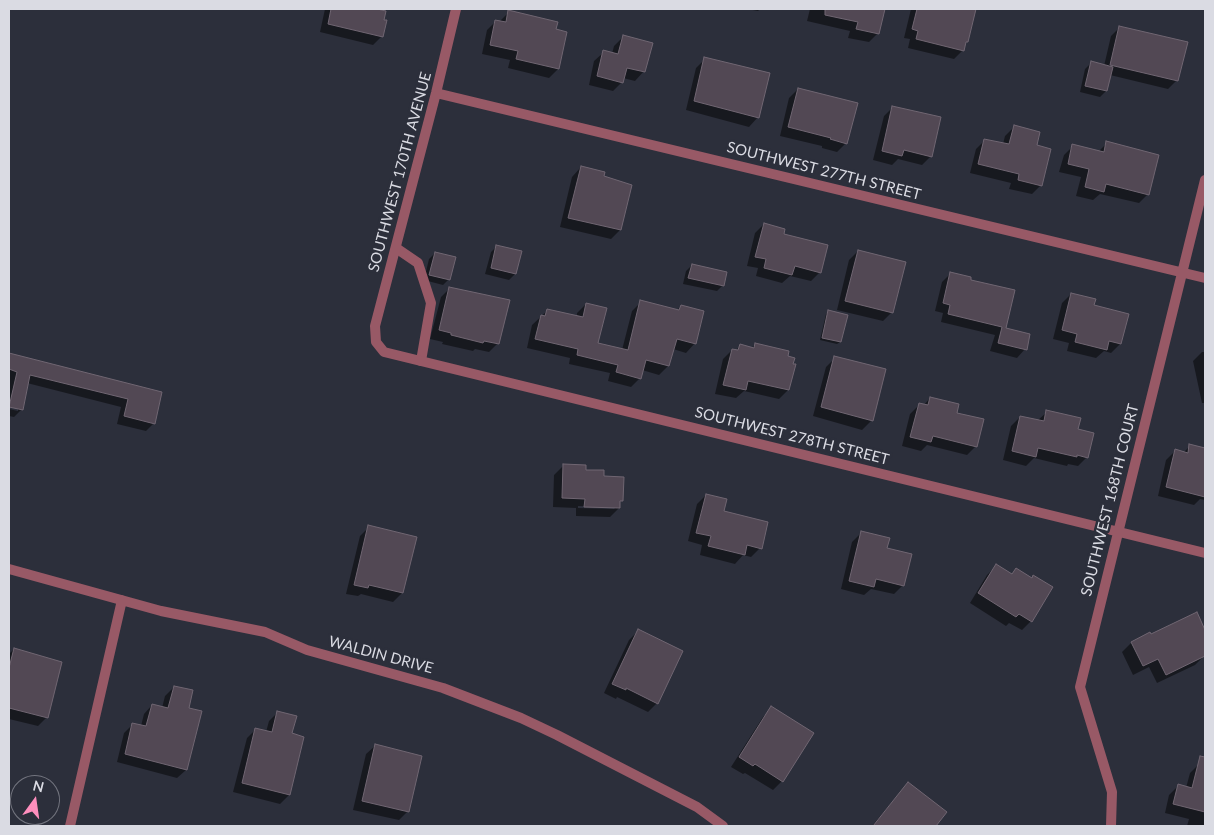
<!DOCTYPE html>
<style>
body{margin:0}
#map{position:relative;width:1214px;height:835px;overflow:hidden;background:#2c2f3b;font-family:Lato,sans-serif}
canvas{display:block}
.frame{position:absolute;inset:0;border:10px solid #dadbe3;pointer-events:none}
.north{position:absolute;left:10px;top:775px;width:50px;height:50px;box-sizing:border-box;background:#2c2f3b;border:1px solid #72747e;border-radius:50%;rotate:14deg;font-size:14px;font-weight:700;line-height:20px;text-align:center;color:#dadbe3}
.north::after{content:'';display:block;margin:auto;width:18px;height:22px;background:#fe8ebd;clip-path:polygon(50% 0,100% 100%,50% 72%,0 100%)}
</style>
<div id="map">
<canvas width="1214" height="835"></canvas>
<div class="frame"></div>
<div class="north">N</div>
</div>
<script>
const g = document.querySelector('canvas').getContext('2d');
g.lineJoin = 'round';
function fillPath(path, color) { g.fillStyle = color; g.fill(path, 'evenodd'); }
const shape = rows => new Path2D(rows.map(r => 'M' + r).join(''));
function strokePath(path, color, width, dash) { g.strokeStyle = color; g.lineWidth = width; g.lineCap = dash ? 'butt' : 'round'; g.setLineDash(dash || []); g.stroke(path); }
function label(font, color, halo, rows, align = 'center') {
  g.font = font + ' Lato,sans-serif'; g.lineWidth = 5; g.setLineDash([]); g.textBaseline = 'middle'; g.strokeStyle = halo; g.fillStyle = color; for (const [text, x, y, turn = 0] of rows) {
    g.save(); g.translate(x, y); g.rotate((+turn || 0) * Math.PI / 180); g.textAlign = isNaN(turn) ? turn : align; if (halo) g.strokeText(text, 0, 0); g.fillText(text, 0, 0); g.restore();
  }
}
const shadow = shape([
 [325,9,378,9,382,36,373,45,320,32],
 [747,9,760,9,758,11],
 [810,9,884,9,878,33,869,42,848,38,850,31,807,21],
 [911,9,975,9,967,41,963,50,954,59,908,48,910,39,904,38],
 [509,12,554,30,558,69,549,78,508,68,510,60,482,54,487,30,496,21,499,22],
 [1120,27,1177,80,1168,89,1110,75,1106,91,1100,97,1080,92,1085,69,1091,63,1104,66,1111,36],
 [623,37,644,71,635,81,623,78,622,82,613,91,589,85,594,61,604,52,612,54,614,46],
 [705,59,758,117,749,127,686,110,696,68],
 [798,89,846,143,837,152,822,148,822,146,780,136,789,98],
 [893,107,931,156,922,165,898,159,892,165,873,160,884,116],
 [1014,127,1035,146,1041,185,1032,194,1009,189,1011,183,970,173,976,149,985,140,1003,144,1005,136],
 [1107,143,1148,194,1139,203,1100,194,1093,200,1076,196,1081,177,1059,172,1064,155,1073,146,1098,152],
 [581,167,603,177,620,230,611,239,560,227,572,177],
 [764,224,783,235,820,272,811,281,790,276,782,283,756,276,758,268,747,266,755,233],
 [497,246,515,274,509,280,485,274,491,252],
 [858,251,892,312,883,321,837,310,849,260],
 [435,253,449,279,443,285,424,280,429,259],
 [692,265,723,285,717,291,683,284,686,271],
 [951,273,969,281,1005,328,1025,349,1017,358,990,351,995,335,941,322,943,313,935,311,942,282],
 [450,288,498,343,489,352,475,349,473,351,442,344,443,342,430,339,441,297],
 [1071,294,1092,306,1120,344,1111,353,1104,351,1096,358,1067,351,1069,343,1053,339,1062,303],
 [641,302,676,311,681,306,695,343,686,353,673,349,668,366,659,375,642,370,640,378,631,387,608,381,610,373,569,364,570,358,527,348,532,325,548,310,577,317,577,313,586,304,597,344,622,350,632,311],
 [829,312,840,342,837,344,820,340,826,314],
 [755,345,788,390,779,399,744,391,736,398,715,394,723,359,732,350,735,351,740,346,751,348],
 [1202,352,1205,352,1205,403,1202,403,1193,361],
 [11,355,161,393,154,423,146,431,117,424,121,407,27,383,21,410,14,417,9,416,9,409,18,411,18,408,9,406,10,379,9,379,9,357],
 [835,358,884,370,871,421,862,430,813,416,826,367],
 [930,398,955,414,976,446,967,455,927,445,921,451,902,446,910,414,919,405,923,406],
 [1047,412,1076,430,1087,457,1078,466,1068,464,1067,466,1034,458,1026,466,1003,460,1011,426,1020,417,1037,421],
 [1190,446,1205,449,1205,500,1200,499,1194,505,1158,496,1166,460,1175,451,1183,453],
 [563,466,602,477,622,500,619,503,619,508,610,517,576,516,576,508,553,507,554,475],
 [578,506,616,507,614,509,578,508],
 [706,495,760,548,751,557,743,555,735,564,700,555,702,545,688,541,697,504],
 [369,527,402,593,393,602,361,594,358,596,346,594,360,536],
 [861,533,886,549,903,585,894,594,871,589,864,595,841,589,852,542],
 [996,566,1011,575,1016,570,1031,621,1022,630,1009,623,1006,626,970,603,987,575],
 [1196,614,1205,632,1205,646,1201,650,1204,656,1195,665,1157,683,1149,667,1133,675,1122,652,1131,643,1151,636],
 [638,631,657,703,648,712,617,697,616,699,604,693,629,640],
 [14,649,47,717,38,726,9,719,9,654],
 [174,687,187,709,186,770,177,778,117,762,124,733,133,724,141,726,144,714,152,705,162,708,165,696],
 [772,708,782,781,773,790,745,773,743,774,731,767,763,717],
 [278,712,291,734,289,795,280,804,233,792,247,738,256,729,266,732,269,721],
 [376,745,408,811,399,820,353,810,366,754],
 [1199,764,1205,766,1205,826,1187,826,1189,819,1165,813,1169,795,1178,786,1186,788,1190,773],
 [908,783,946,812,935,826,872,826]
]);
const building = shape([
 [331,9,377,9,386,11,384,20,387,20,383,37,328,24,331,9],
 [825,9,885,9,879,34,856,29,858,22,825,15,825,9],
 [917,9,976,9,968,42,966,42,964,51,916,39,918,31,912,29,917,9],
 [508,10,558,22,556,29,567,32,559,69,516,59,518,51,490,45,495,20,506,22,508,10],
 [1119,26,1188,42,1178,81,1110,65,1119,26],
 [623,35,653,43,645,72,627,68,623,83,597,76,603,50,618,54,623,35],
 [704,57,770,73,759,118,694,101,704,57],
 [1091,61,1113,67,1107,91,1085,86,1091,61],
 [798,88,858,103,847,144,830,139,831,138,788,127,798,88],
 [892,106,941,117,932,157,904,150,902,156,882,151,892,106],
 [1014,125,1040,132,1037,145,1051,149,1042,186,1018,180,1019,174,978,164,984,139,1009,144,1014,125],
 [1106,141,1159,155,1149,195,1106,184,1104,192,1085,187,1089,169,1068,164,1072,144,1104,152,1106,141],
 [581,166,605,172,604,176,632,185,621,230,568,218,581,166],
 [764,223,785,229,784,234,828,245,821,273,795,266,792,275,764,268,766,259,755,257,764,223],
 [496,245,522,251,516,274,491,268,496,245],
 [858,250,906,262,893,313,845,301,858,250],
 [435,252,456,257,450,280,429,275,435,252],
 [692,264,727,272,724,286,688,278,692,264],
 [950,272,971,277,971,280,1015,290,1006,328,1030,334,1027,350,998,343,1002,327,948,314,950,305,943,303,950,272],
 [449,287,510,300,499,344,484,341,483,343,451,335,451,333,439,330,449,287],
 [1071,293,1096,299,1094,305,1129,314,1121,344,1109,341,1107,350,1075,342,1077,334,1062,330,1071,293],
 [640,300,679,310,681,305,704,311,696,344,677,339,669,366,646,360,641,379,616,372,618,365,577,355,578,349,535,339,541,315,545,316,547,309,583,317,586,303,607,308,598,343,628,350,640,300],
 [828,310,848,315,841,342,822,338,828,310],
 [755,343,789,351,788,356,795,358,793,364,796,364,789,390,748,381,746,390,723,385,732,349,738,350,740,344,754,348,755,343],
 [9,353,162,392,155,424,124,416,128,399,30,375,23,410,9,407,17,372,9,369,9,353],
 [834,356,886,369,873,421,821,407,834,356],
 [930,397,959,404,957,413,984,419,977,447,933,436,931,442,910,437,919,403,928,405,930,397],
 [1046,410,1081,418,1078,429,1094,433,1088,458,1077,455,1077,457,1038,448,1036,457,1012,451,1020,416,1044,421,1046,410],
 [1189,444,1205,448,1205,497,1166,487,1175,449,1188,453,1189,444],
 [563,464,586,465,586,470,604,470,604,476,624,477,623,501,620,501,620,508,584,507,585,499,562,498,563,464],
 [706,494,727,499,724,511,768,522,762,549,747,545,745,555,708,546,711,536,696,533,706,494],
 [368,525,417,537,403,593,369,585,368,588,354,585,368,525],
 [861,531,890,538,887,548,912,554,904,586,876,579,874,587,849,581,861,531],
 [996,564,1012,574,1016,568,1032,578,1033,575,1053,587,1032,622,1019,614,1016,617,978,593,996,564],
 [1197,612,1205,630,1205,656,1166,675,1158,659,1143,666,1131,642,1150,632,1151,634,1197,612],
 [638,629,683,651,658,704,626,688,626,690,612,684,638,629],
 [14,648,62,662,48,718,9,708,9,668,14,648],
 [174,686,193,690,189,708,202,711,187,770,125,754,132,723,146,726,152,704,168,708,174,686],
 [771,706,814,733,783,782,755,764,753,766,739,757,771,706],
 [277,711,297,716,292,733,304,737,290,795,242,783,255,728,272,732,277,711],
 [375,744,422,756,409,812,362,801,375,744],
 [1200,756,1205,757,1205,812,1173,804,1178,784,1192,788,1200,756],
 [908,782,947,812,936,826,873,826,908,782]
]);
const lane = shape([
 [396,248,418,263,431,303,421,361]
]);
const street = shape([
 [456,9,436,93,375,326,376,342,384,352,1205,553],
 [436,93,1205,278],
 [9,569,161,611,265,632,307,650,443,688,521,718,557,735,697,807,723,826],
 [70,826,122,600],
 [1111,826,1112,792,1080,687,1205,180]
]);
const streetNames = [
 ["SOUTHWEST 277TH STREET",824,171,14],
 ["SOUTHWEST 170TH AVENUE",400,172,-75],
 ["SOUTHWEST 278TH STREET",792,436,14],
 ["SOUTHWEST 168TH COURT",1110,500,-76],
 ["WALDIN DRIVE",381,655,15]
];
fillPath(shadow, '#0007');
fillPath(building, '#524854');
strokePath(building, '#706672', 1);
strokePath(lane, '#985966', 10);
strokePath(street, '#985966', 10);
label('15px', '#dadbe3', '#2c2f3b', streetNames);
</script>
